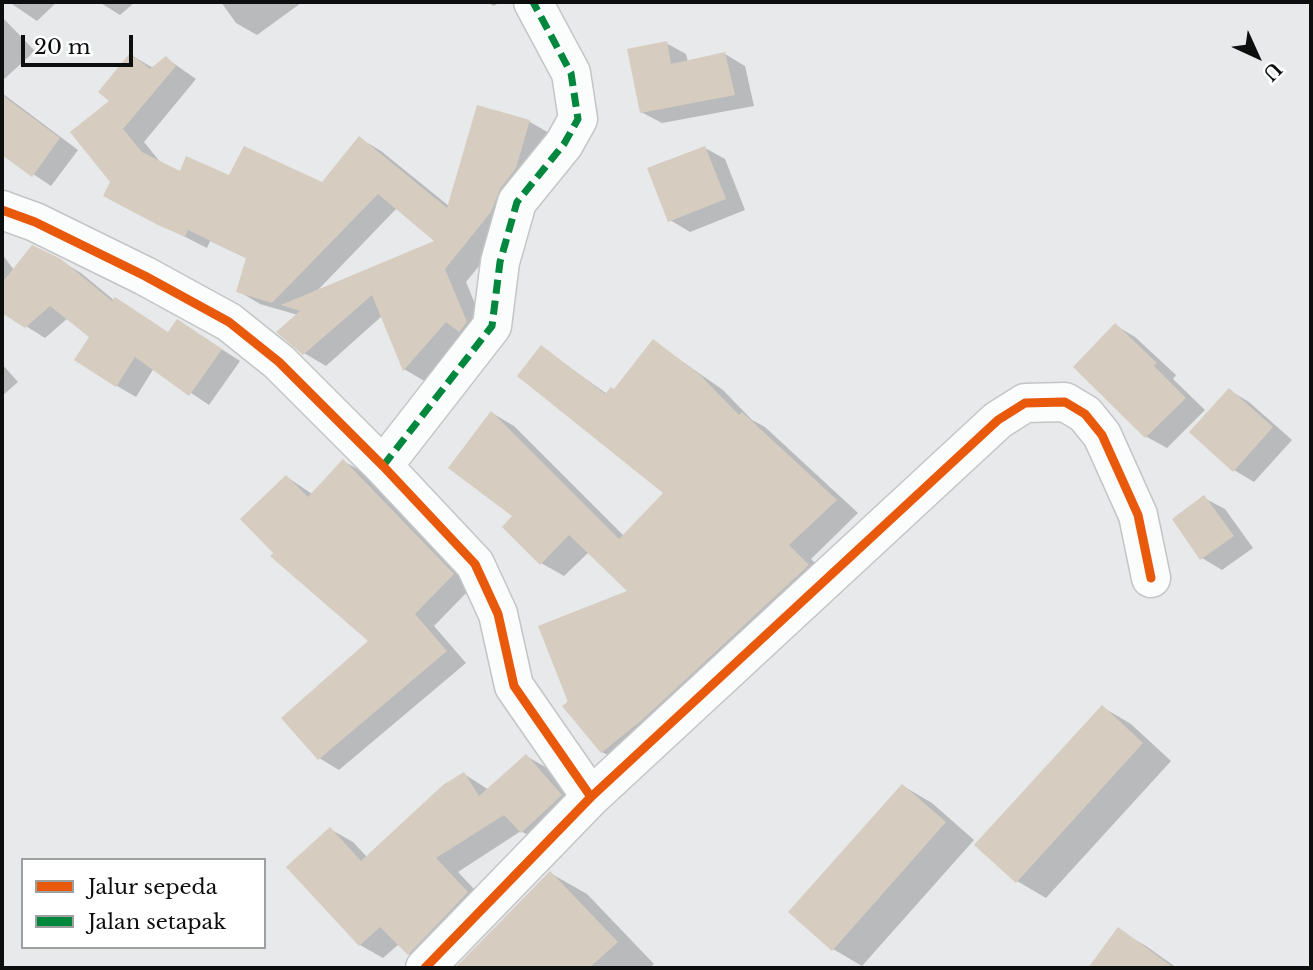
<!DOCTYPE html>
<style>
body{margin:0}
#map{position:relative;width:1313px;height:970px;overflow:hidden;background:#e7e9ea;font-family:"Libre Baskerville",serif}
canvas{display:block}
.frame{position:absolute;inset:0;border:4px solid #0d0e0e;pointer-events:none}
.legend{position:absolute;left:21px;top:858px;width:245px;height:91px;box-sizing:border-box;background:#fff;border:2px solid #9e9f9f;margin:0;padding:9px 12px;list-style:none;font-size:21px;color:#0d0e0e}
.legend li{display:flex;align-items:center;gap:14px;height:35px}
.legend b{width:35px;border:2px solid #9e9f9f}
.north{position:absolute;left:1222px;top:21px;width:70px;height:70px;-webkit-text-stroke:5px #fff;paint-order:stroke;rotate:135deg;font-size:19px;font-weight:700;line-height:28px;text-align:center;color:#0d0e0e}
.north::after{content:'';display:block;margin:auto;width:24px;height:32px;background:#0d0e0e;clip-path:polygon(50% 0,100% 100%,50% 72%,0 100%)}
.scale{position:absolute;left:21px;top:35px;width:112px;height:32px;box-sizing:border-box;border:4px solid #0d0e0e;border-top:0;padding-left:9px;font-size:21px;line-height:24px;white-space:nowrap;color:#0d0e0e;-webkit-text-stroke:5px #fff;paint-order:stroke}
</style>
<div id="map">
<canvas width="1313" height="970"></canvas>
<div class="frame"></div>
<ul class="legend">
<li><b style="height:9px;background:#e8590c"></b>Jalur sepeda</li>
<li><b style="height:9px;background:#00873e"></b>Jalan setapak</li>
</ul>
<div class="north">U</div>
<div class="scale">20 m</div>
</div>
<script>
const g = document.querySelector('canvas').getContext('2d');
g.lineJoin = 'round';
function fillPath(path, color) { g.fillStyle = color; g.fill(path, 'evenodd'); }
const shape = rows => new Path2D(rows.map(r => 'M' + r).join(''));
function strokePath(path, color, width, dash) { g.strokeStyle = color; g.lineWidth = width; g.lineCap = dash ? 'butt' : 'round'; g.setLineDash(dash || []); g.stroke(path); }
const shadow = shape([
 [9,2,57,2,37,21],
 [99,2,135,2,120,15],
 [221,2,301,2,301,3,257,35,236,23],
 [486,2,500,2,494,6],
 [2,17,35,51,2,81],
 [666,43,686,54,688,62,725,54,745,66,754,106,662,123,641,112],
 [131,55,153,68,166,58,196,79,144,142,161,163,180,173,323,184,359,138,381,151,449,206,479,107,530,122,551,134,513,224,466,282,488,335,426,382,404,369,382,316,326,366,304,353,298,315,260,304,238,291,248,259,210,241,207,248,127,207,112,182,112,101],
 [397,208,438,241,316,292],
 [2,93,78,150,51,186,2,153],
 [705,148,725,159,745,210,690,232,670,220],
 [2,254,14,270,61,261,81,273,115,301,169,333,178,321,240,361,209,405,154,368,136,397,117,386,91,337,68,318,45,338,2,311],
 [1115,325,1135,337,1176,375,1173,379,1205,410,1167,448,1147,437,1076,367],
 [653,341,723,390,752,420,765,427,858,513,811,559,831,579,625,765,602,752,565,706,630,592,589,552,564,576,541,563,515,516,492,413,514,426,624,536,665,493,541,347,607,394,615,391],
 [2,364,18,382,2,396],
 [1229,390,1249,402,1292,440,1254,482,1234,470],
 [343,461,363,472,473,586,434,626,466,663,339,770,319,758,371,641,287,477,312,494],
 [1204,498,1225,509,1253,548,1222,570,1202,558],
 [1102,707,1131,724,1171,761,1046,898,1017,881],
 [526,756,549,769,584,809,545,845,521,831,458,872,490,906,432,967,409,954,399,944,383,958,360,945,330,829,353,842,368,858,464,774,489,790],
 [903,786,932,803,974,840,862,966,833,949],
 [550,873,587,894,654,964,649,968,458,968],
 [1118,930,1146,946,1177,968,1090,968]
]);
const building = shape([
 [667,41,671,64,725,52,735,95,640,113,627,49],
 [130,53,150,69,166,56,176,66,123,129,142,152,180,171,186,156,229,175,244,146,322,182,359,136,447,208,477,105,530,120,516,168,500,189,491,212,445,269,467,322,459,332,446,322,403,371,372,295,303,355,276,332,300,311,281,305,434,241,378,194,272,303,236,292,246,258,188,230,185,237,156,224,103,196,110,182,70,132,109,101,98,92],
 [2,95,60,138,32,177,2,155],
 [705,146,726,199,668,222,647,168],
 [32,245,61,259,112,301,115,297,168,332,177,319,222,349,189,396,135,357,116,387,74,360,89,337,50,306,25,328,2,313,2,283],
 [1115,323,1157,363,1154,366,1186,398,1145,438,1073,367],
 [653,339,700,375,739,415,742,412,837,500,789,545,809,565,642,720,601,753,562,706,568,702,538,626,627,591,569,535,540,565,502,527,512,516,448,468,491,411,619,539,663,493,517,376,541,345,605,394,611,387,614,389],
 [1229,388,1273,427,1233,472,1189,432],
 [343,459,454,574,415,614,447,651,318,760,281,718,368,641,270,556,273,553,240,519,286,475,308,497],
 [1204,495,1234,536,1200,560,1172,519],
 [1102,705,1143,743,1016,883,974,845],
 [526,754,562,795,521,833,504,815,436,858,468,892,408,955,380,927,359,946,286,867,330,827,361,861,443,785,464,772,479,796],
 [902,784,946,822,832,951,788,912],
 [550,871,618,942,589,968,455,968],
 [1118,927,1174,968,1088,968]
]);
const minor = shape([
 [2,210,35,222,145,276,229,322,279,362,383,466,475,564,498,614,514,686,591,797],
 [383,466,492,326,500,262,517,202,564,144,578,119,571,73,533,2],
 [425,968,591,797,998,420,1025,403,1065,402,1085,414,1102,435,1138,515,1151,578]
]);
const quiet = shape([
 [383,466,492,326,500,262,517,202,564,144,578,119,571,73,533,2]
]);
const cycleway = shape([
 [2,210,35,222,145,276,229,322,279,362,383,466,475,564,498,614,514,686,591,797],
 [425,968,591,797,998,420,1025,403,1065,402,1085,414,1102,435,1138,515,1151,578]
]);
fillPath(shadow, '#0003');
fillPath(building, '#d6ccc0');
strokePath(minor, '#c3c5c6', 41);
strokePath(minor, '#fbfcfc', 38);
strokePath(quiet, '#00873e', 7, [14, 7]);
strokePath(cycleway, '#e8590c', 9);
</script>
